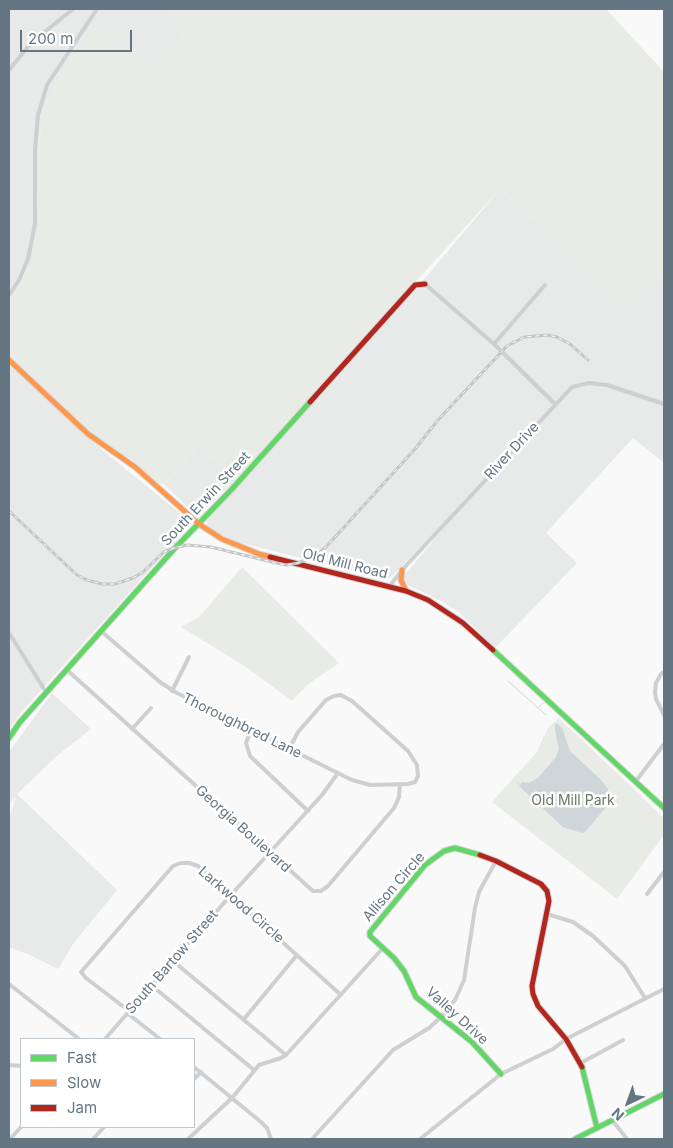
<!DOCTYPE html>
<style>
body{margin:0}
#map{position:relative;width:673px;height:1148px;overflow:hidden;background:#f9f9f9;font-family:Inter,sans-serif}
canvas{display:block}
.frame{position:absolute;inset:0;border:10px solid #657683;pointer-events:none}
.legend{position:absolute;left:20px;top:1038px;width:175px;height:90px;box-sizing:border-box;background:#fff;border:1px solid #c1c8cd;margin:0;padding:6px 9px;list-style:none;font-size:15px;color:#657683}
.legend li{display:flex;align-items:center;gap:10px;height:25px}
.legend b{width:25px;border:1px solid #c1c8cd}
.north{position:absolute;left:603px;top:1078px;width:50px;height:50px;-webkit-text-stroke:4px #fff;paint-order:stroke;rotate:222deg;font-size:14px;font-weight:700;line-height:20px;text-align:center;color:#657683}
.north::after{content:'';display:block;margin:auto;width:18px;height:22px;background:#657683;clip-path:polygon(50% 0,100% 100%,50% 72%,0 100%)}
.scale{position:absolute;left:20px;top:30px;width:112px;height:22px;box-sizing:border-box;border:2px solid #657683;border-top:0;padding-left:6px;font-size:15px;line-height:18px;white-space:nowrap;color:#657683;-webkit-text-stroke:4px #fff;paint-order:stroke}
</style>
<div id="map">
<canvas width="673" height="1148"></canvas>
<div class="frame"></div>
<ul class="legend">
<li><b style="height:6px;background:#63d668"></b>Fast</li>
<li><b style="height:6px;background:#ff974d"></b>Slow</li>
<li><b style="height:6px;background:#b3261e"></b>Jam</li>
</ul>
<div class="north">N</div>
<div class="scale">200 m</div>
</div>
<script>
const g = document.querySelector('canvas').getContext('2d');
g.lineJoin = 'round';
function fillPath(path, color) { g.fillStyle = color; g.fill(path, 'evenodd'); }
const shape = rows => new Path2D(rows.map(r => 'M' + r).join(''));
function strokePath(path, color, width, dash) { g.strokeStyle = color; g.lineWidth = width; g.lineCap = dash ? 'butt' : 'round'; g.setLineDash(dash || []); g.stroke(path); }
function label(font, color, halo, rows, align = 'center') {
  g.font = font + ' Inter,sans-serif'; g.lineWidth = 5; g.setLineDash([]); g.textBaseline = 'middle'; g.strokeStyle = halo; g.fillStyle = color; for (const [text, x, y, turn = 0] of rows) {
    g.save(); g.translate(x, y); g.rotate((+turn || 0) * Math.PI / 180); g.textAlign = isNaN(turn) ? turn : align; if (halo) g.strokeText(text, 0, 0); g.fillText(text, 0, 0); g.restore();
  }
}
const built = shape([
 [9,9,171,9,183,34,154,68,74,54,44,107,40,134,38,189,35,240,22,282,9,303],
 [500,189,624,303,653,279,664,275,664,463,633,438,546,533,577,563,495,648,460,613,443,602,408,585,404,576,465,502,388,580,234,541,208,526,207,523,207,520,417,288],
 [9,365,106,453,192,523,25,708,9,729],
 [199,446,236,479,199,515,194,513,165,485],
 [52,693,91,729,58,755,17,794,117,890,73,944,58,969,30,955,9,947,9,819,16,796,9,805,9,752]
]);
const green = shape([
 [171,9,606,9,664,72,664,275,653,279,624,303,500,189,236,479,199,446,165,485,157,482,132,460,96,437,9,355,9,303,22,282,35,240,38,189,40,136,44,107,74,54,97,24,154,68,183,34],
 [242,567,339,663,307,685,292,701,246,667,181,627,199,617],
 [559,718,664,818,664,835,617,899,492,802,536,753,548,728]
]);
const water = shape([
 [557,723,562,728,570,751,600,779,608,789,607,806,584,833,575,831,563,827,519,786,522,782,529,783,538,778,556,757,559,749,555,730,555,725]
]);
const stream = shape([
 [508,681,546,715],
 [539,707,543,703],
 [517,782,519,784]
]);
const street = shape([
 [9,70,31,43,73,9],
 [425,284,494,344,555,404],
 [9,295,19,280,28,259,35,224,35,150,38,115,47,85,97,9],
 [494,344,545,285],
 [389,587,402,570,572,387,589,383,607,385,664,404],
 [101,631,160,682,175,692,352,780,370,785,408,784,415,782,418,776,417,765,408,751,352,701,341,695,334,696,326,700,298,732,289,749],
 [9,633,46,692],
 [67,670,313,891,321,891,328,886,394,808,399,797,400,784],
 [664,672,661,674,656,683,655,692,656,699,664,715],
 [172,691,189,657],
 [132,729,151,708],
 [251,730,246,743,250,756,308,811],
 [636,781,664,744],
 [647,894,664,872],
 [547,914,573,922,593,936,625,966,645,998],
 [173,961,286,1055],
 [9,984,79,1039],
 [151,985,254,1070],
 [129,1011,86,978,81,972,173,866,181,863,189,863,198,866,341,995],
 [127,1013,160,1039],
 [244,1019,297,955],
 [105,1039,230,896,322,795,338,773],
 [581,1063,623,1040],
 [9,1065,21,1066],
 [194,1067,261,1122,267,1128,271,1139],
 [194,1079,201,1072],
 [612,1120,627,1139],
 [10,1139,21,1127],
 [93,1139,104,1127],
 [188,1139,232,1098,259,1065,281,1058,286,1055,383,948],
 [312,1139,393,1050,429,1028,441,1017,455,1000,464,980,475,908,479,892,496,861],
 [420,1139,501,1074,553,1049,566,1039,664,989]
]);
const fast = shape([
 [493,650,664,808],
 [9,738,20,722,175,548,231,490,310,402],
 [480,855,455,848,444,851,425,865,370,932,370,936,394,958,404,971,416,997,472,1042,501,1074],
 [582,1067,597,1128],
 [575,1139,664,1094]
]);
const slow = shape([
 [9,360,88,434,135,467,199,524,222,539,259,554,270,557],
 [402,570,401,580,406,591]
]);
const jam = shape([
 [310,402,415,285,425,284],
 [270,557,406,591,428,600,463,623,493,650],
 [480,855,496,861,541,884,547,891,549,901,532,986,533,994,538,1006,566,1039,582,1067]
]);
const rail = shape([
 [9,511,77,575,87,580,102,584,115,584,133,578,143,572,164,552,174,548,187,545,211,547,276,563,286,565,298,563,315,556,326,547,415,449,438,420,507,346,524,337,547,335,557,337,570,344,588,360]
]);
const streetNames = [
 ["River Drive",512,451,-47],
 ["South Erwin Street",206,499,-47],
 ["Old Mill Road",345,564,14],
 ["Thoroughbred Lane",242,726,26],
 ["Georgia Boulevard",243,829,42],
 ["Allison Circle",394,887,-49],
 ["Larkwood Circle",241,905,41],
 ["South Bartow Street",172,962,-49],
 ["Valley Drive",457,1016,42]
];
const parkNames = [
 ["Old Mill Park",573,801]
];
fillPath(built, '#e8e9e9');
fillPath(green, '#e8ebe6');
fillPath(water, '#ced6d9');
strokePath(stream, '#ced6d9', 1);
strokePath(fast, '#d5d6d7', 7);
strokePath(slow, '#d5d6d7', 7);
strokePath(jam, '#d5d6d7', 7);
strokePath(street, '#cecfd0', 4);
strokePath(fast, '#63d668', 5);
strokePath(slow, '#ff974d', 5);
strokePath(jam, '#b3261e', 5);
strokePath(rail, '#c3c5c6', 3);
strokePath(rail, '#fff', 1, [4]);
label('14px', '#657683', '#fff', streetNames);
label('14px', '#687a64', '#fff', parkNames);
</script>
